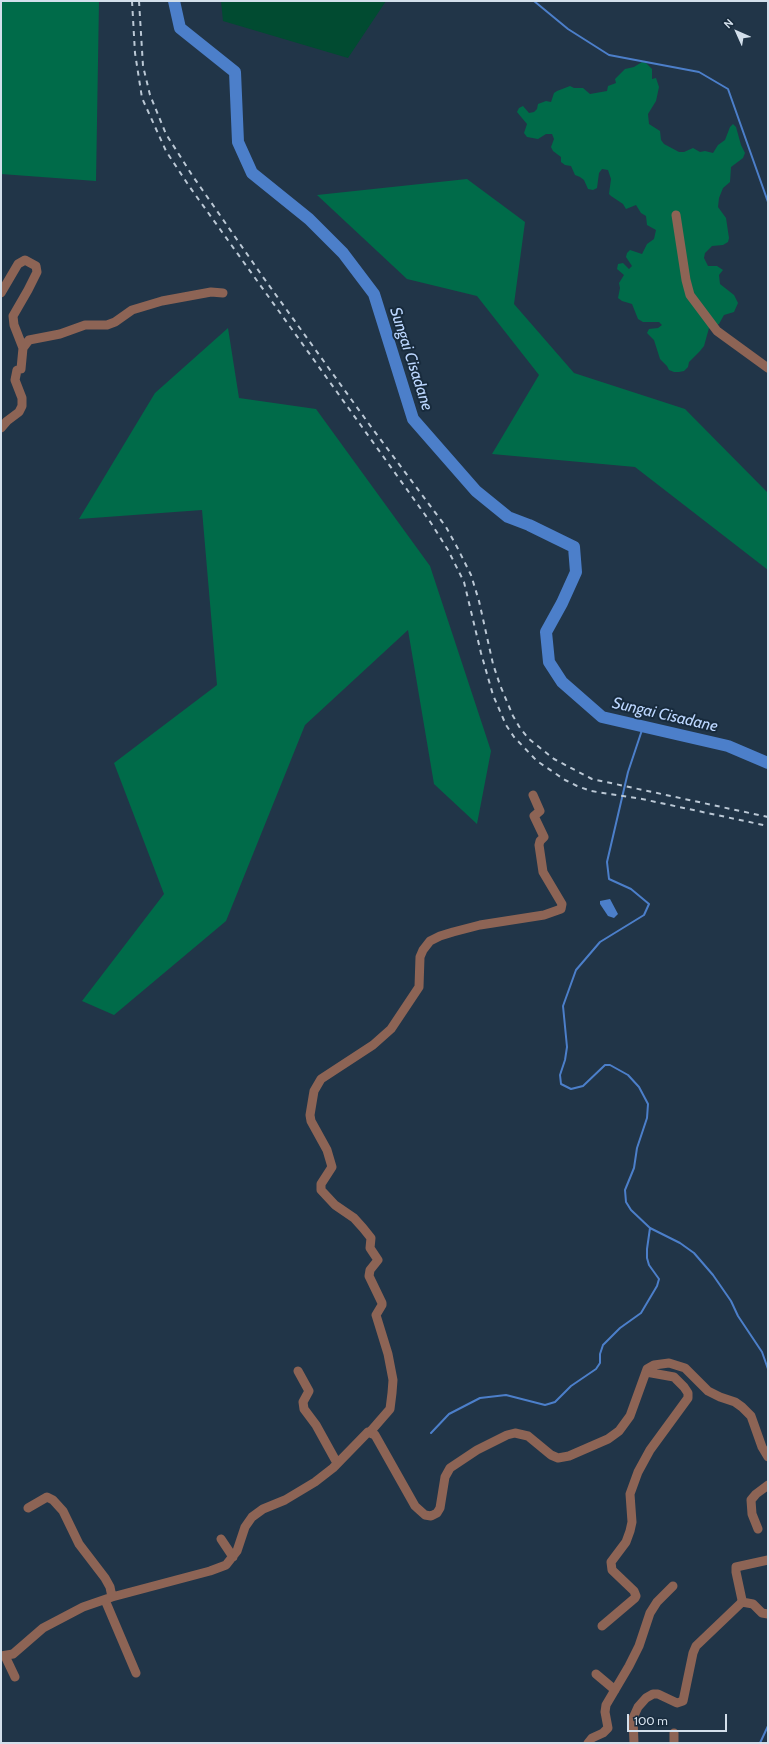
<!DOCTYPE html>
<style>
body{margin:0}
#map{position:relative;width:769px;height:1744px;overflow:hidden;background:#213548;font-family:Cabin,sans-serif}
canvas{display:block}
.frame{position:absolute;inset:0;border:2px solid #d3dfeb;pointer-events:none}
.north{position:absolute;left:717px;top:12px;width:40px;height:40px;-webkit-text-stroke:3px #182b3d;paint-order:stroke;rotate:315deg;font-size:11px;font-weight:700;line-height:16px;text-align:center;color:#d3dfeb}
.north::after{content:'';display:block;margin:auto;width:14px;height:18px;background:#d3dfeb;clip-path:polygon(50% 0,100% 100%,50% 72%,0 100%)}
.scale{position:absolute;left:627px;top:1714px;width:100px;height:18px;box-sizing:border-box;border:2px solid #d3dfeb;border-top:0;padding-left:5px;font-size:12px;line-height:14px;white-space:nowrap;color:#d3dfeb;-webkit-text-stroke:3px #182b3d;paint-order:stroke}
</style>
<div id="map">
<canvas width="769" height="1744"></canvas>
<div class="frame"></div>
<div class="north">N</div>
<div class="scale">100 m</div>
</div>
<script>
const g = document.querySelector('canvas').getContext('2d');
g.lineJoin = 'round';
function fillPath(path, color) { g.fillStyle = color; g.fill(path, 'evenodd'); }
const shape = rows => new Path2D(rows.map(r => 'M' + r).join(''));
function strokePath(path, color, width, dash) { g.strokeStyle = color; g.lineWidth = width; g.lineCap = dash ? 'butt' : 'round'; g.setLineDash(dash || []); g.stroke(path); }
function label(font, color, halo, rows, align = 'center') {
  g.font = font + ' Cabin,sans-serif'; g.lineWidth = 4; g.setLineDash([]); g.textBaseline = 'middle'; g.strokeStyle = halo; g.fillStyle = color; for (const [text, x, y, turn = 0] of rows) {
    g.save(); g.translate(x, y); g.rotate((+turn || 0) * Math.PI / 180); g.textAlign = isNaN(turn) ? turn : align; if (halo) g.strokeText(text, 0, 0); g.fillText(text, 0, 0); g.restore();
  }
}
const green = shape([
 [221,1,386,1,348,58,223,21]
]);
const forest = shape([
 [1,1,99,1,96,181,1,174],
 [642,62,646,63,652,69,652,79,656,78,659,87,656,101,648,114,649,124,660,131,661,140,664,144,679,152,684,152,693,148,700,152,705,151,713,153,718,145,725,140,730,127,733,124,736,127,741,145,745,153,743,158,731,167,730,182,723,188,719,198,718,207,726,218,729,238,728,242,723,245,712,246,705,253,704,258,708,266,717,266,723,270,719,275,720,284,734,295,738,303,734,312,724,315,719,324,709,328,704,346,700,351,689,362,688,367,684,371,679,372,674,372,669,370,667,366,660,359,654,340,647,333,649,329,658,328,662,325,659,322,643,322,638,319,632,304,622,301,618,298,620,288,619,283,624,275,617,269,618,264,623,263,629,269,632,266,626,257,627,253,630,250,642,254,647,244,654,239,656,230,647,225,646,216,641,213,636,205,626,209,623,204,611,196,609,194,611,179,608,170,602,169,599,173,597,188,593,190,588,189,584,180,580,177,575,175,571,166,565,165,561,162,561,157,553,151,551,147,554,139,552,134,546,134,538,139,527,137,524,133,527,124,517,112,519,108,523,106,529,113,534,112,537,109,538,104,546,101,551,102,554,93,557,91,570,86,574,88,583,88,590,94,607,91,608,86,616,83,615,79,625,69,634,67],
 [467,179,525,222,514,304,574,373,685,409,768,493,768,570,635,467,492,454,539,375,477,296,407,279,317,195],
 [228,328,239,398,316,409,430,566,491,751,477,824,434,784,408,630,305,725,226,921,114,1015,82,1001,164,894,114,763,217,685,202,510,79,519,155,393]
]);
const water = shape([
 [610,899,618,914,614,918,608,916,600,904,600,901]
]);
const stream = shape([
 [534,1,568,29,609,55,699,72,728,89,768,202],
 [643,727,628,772,607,862,609,879,631,889,649,904,644,915,600,942,576,970,563,1006,567,1047,565,1060,560,1075,561,1084,571,1089,583,1086,605,1065,610,1065,628,1075,639,1087,648,1104,647,1118,637,1148,634,1168,625,1190,626,1202,631,1210,650,1228,680,1243,694,1253,713,1275,731,1301,738,1316,762,1352,768,1369],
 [431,1433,449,1414,480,1398,506,1395,545,1405,555,1402,571,1386,596,1369,600,1363,600,1354,603,1345,620,1328,641,1313,657,1286,659,1279,649,1265,647,1258,647,1249,650,1228],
 [760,1743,768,1726]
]);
const river = shape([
 [174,1,180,28,235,72,238,142,252,173,309,219,343,253,374,294,413,419,476,491,508,517,529,525,574,547,576,572,562,603,546,632,549,662,562,682,602,717,728,746,768,763]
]);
const minor = shape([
 [676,215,686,280,690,295,717,331,768,368],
 [1,293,18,264,25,260,36,266,37,272,28,290,13,316,14,325,23,348],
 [1,428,7,421,19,412,22,406,22,398,15,380,17,370,21,369,23,348,29,340,60,334,85,325,107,325,115,322,132,310,162,301,211,292,223,293],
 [298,1371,309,1391,303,1402,304,1409,316,1425,337,1463],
 [370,1432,390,1409,392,1393,393,1380,388,1354,376,1315,382,1305,382,1303,369,1276,370,1270,378,1260,370,1248,371,1238,363,1228,354,1218,335,1205,321,1190,321,1184,332,1167,327,1150,311,1121,310,1115,314,1091,321,1079,373,1045,391,1029,419,987,420,957,423,950,430,941,440,936,453,932,480,925,544,915,561,909,562,904,543,872,539,845,540,841,544,837,534,816,540,811,533,795],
 [28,1508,47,1497,53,1500,63,1511,79,1544,105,1578,110,1587,112,1597],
 [758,1529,752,1514,751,1500,756,1494,768,1485],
 [221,1539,233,1557],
 [105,1600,136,1673],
 [742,1602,753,1604,762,1613,768,1614],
 [602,1626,635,1598,636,1596,634,1591,612,1570,611,1562,626,1542,630,1531,632,1522,630,1494,638,1472,650,1450,688,1398,688,1393,684,1387,674,1377,646,1372],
 [1,1656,13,1654,43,1628,83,1607,112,1597,210,1571,226,1565,237,1551,245,1527,252,1517,263,1509,285,1500,315,1482,333,1468,368,1432,375,1435,415,1506,425,1515,431,1516,437,1513,440,1508,445,1477,450,1468,477,1450,507,1435,515,1433,528,1436,551,1455,558,1458,569,1456,608,1439,619,1431,630,1416,647,1369,654,1365,669,1363,685,1368,708,1391,720,1397,735,1402,742,1407,751,1416,762,1447,768,1457],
 [5,1656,15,1677],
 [596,1674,615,1690],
 [588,1743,592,1738,603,1733,608,1728,605,1712,606,1705,629,1666,639,1646,650,1613,657,1602,673,1586],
 [634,1743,633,1718,638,1707,646,1698,653,1694,658,1694,677,1703,683,1701,693,1653,696,1646,741,1603,742,1600,736,1572,736,1567,768,1560],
 [674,1743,674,1733]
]);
const rail = shape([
 [132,1,135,53,142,98,166,151,189,186,431,523,448,550,464,582,481,653,493,695,506,725,514,737,537,761,565,780,577,786,591,791,642,799,768,826],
 [139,1,143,66,150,95,166,134,192,175,263,277,369,424,446,527,457,547,471,575,479,601,493,664,500,685,513,716,520,728,529,739,554,759,592,779,768,817]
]);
const waterNames = [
 ["Sungai Cisadane",411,359,72],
 ["Sungai Cisadane",665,715,13]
];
fillPath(green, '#014b31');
fillPath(forest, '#006b49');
fillPath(water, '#4c7fca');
strokePath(stream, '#4c7fca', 2);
strokePath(river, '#4c7fca', 12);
strokePath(minor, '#8d6455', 9);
strokePath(rail, '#bbc8d5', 2, [5, 5]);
label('italic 16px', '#bcd7ff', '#182b3d', waterNames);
</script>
